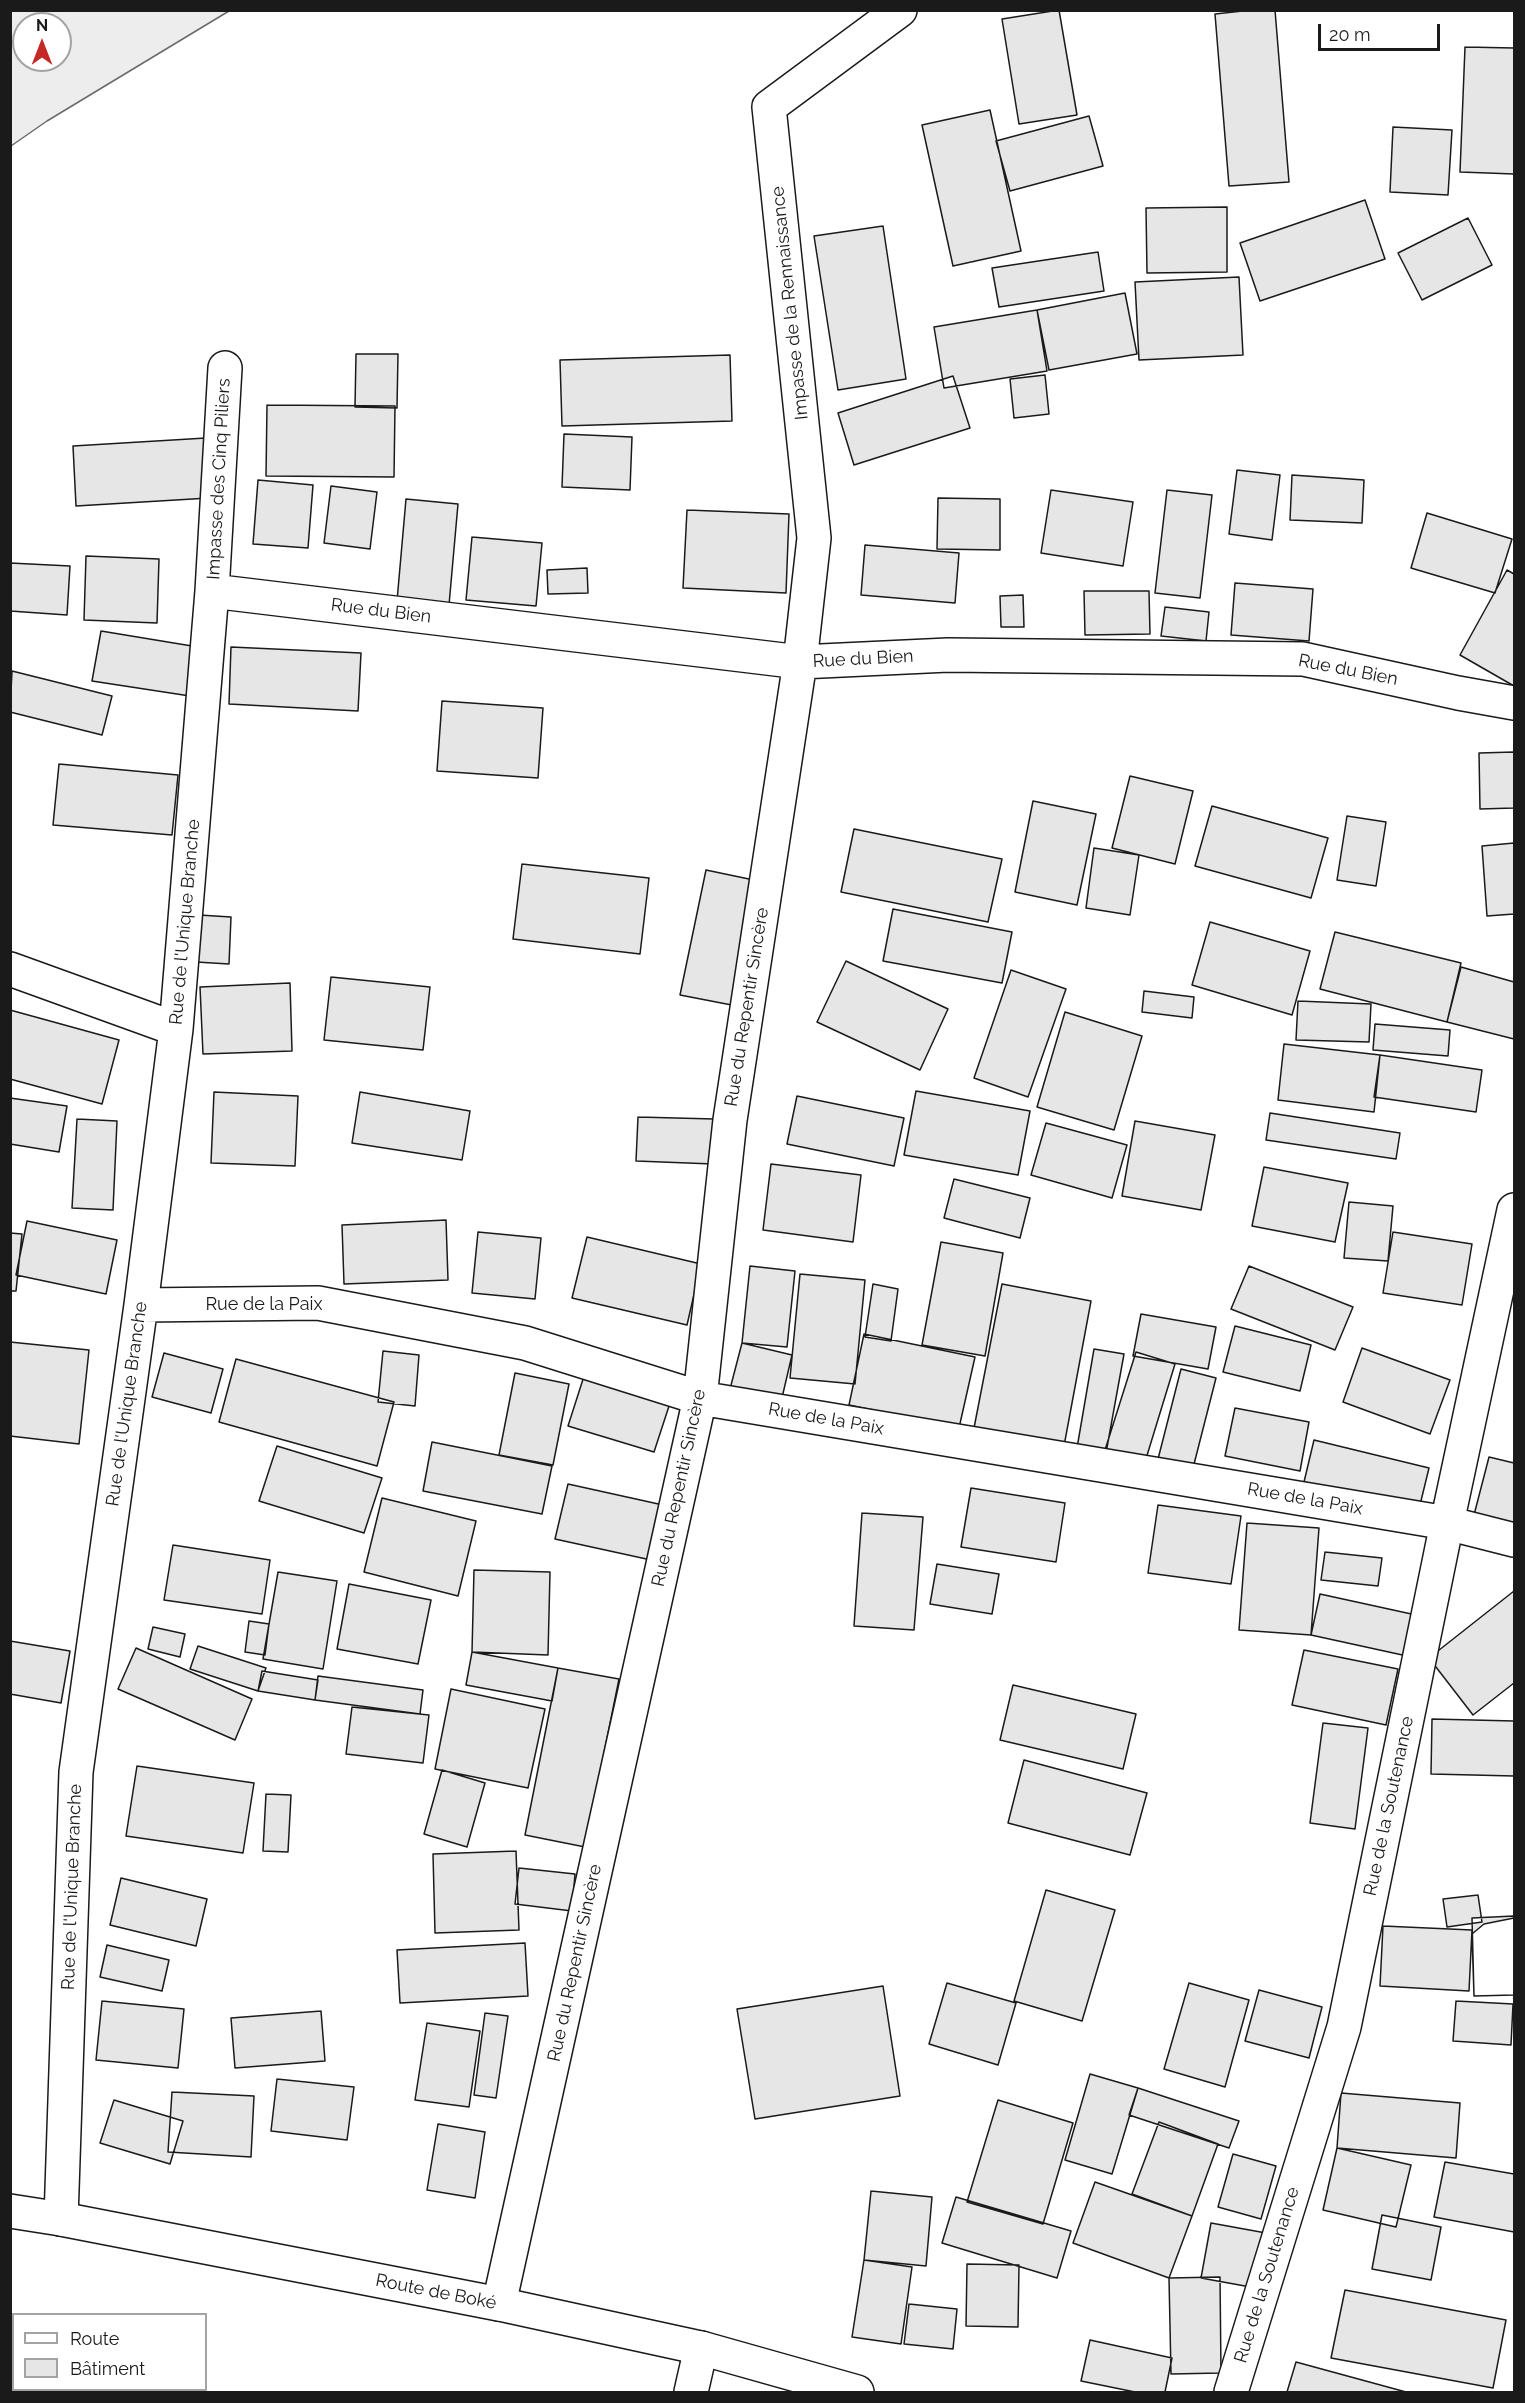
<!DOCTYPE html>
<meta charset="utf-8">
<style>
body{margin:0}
#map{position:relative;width:1525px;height:2403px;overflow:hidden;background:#fff;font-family:Raleway,sans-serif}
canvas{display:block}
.frame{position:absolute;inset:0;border:12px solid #1a1a1a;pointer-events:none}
.legend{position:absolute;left:12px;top:2313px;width:195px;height:78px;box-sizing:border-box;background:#fff;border:2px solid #a3a3a3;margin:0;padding:8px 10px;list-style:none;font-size:18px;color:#1a1a1a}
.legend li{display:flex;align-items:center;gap:12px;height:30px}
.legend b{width:30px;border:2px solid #a3a3a3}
.north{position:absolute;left:12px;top:12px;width:60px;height:60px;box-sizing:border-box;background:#fff;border:2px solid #a3a3a3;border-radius:50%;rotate:0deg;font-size:16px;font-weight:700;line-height:24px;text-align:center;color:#1a1a1a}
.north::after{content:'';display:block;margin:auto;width:21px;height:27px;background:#c62828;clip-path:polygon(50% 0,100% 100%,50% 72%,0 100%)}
.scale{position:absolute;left:1318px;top:24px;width:122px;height:27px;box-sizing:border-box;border:3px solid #1a1a1a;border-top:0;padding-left:8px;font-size:18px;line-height:21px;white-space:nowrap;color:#1a1a1a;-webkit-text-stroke:4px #fff;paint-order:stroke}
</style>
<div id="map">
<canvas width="1525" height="2403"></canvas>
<div class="frame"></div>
<ul class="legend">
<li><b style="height:8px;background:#fff"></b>Route</li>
<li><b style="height:16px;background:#e6e6e6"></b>Bâtiment</li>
</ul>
<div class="north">N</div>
<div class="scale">20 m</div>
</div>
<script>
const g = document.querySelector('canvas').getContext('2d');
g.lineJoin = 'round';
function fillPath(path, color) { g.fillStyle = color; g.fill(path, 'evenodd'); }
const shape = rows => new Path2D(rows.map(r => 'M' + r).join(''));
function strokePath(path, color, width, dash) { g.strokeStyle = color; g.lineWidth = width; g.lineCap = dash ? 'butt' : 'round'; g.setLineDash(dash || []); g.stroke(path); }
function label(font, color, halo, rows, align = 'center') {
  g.font = font + ' Raleway,sans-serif'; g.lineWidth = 4.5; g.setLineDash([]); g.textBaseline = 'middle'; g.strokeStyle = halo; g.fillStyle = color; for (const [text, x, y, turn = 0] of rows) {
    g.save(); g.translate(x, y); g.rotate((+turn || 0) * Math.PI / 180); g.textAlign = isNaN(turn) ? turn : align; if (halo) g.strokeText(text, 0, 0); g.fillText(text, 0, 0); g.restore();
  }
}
const built = shape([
 [11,10,229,10,229,11,47,121,11,146,11,10],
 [24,24,60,24,60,60,24,60,24,24]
]);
const building = shape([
 [1059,10,1077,115,1019,124,1002,19,1059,10],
 [1252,10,1275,10,1289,182,1229,186,1215,14,1252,10],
 [1465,47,1514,48,1514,174,1460,172,1465,47],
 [990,110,1021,251,953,266,922,125,990,110],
 [1089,116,1103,166,1010,191,996,141,1089,116],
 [1393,127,1452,130,1448,195,1390,192,1393,127],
 [1365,200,1385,259,1260,301,1240,243,1365,200],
 [1227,207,1227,272,1147,273,1146,208,1227,207],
 [1468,218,1492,265,1422,300,1398,253,1468,218],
 [883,226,906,379,838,390,814,236,883,226],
 [1098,252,1104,291,999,307,992,268,1098,252],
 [1239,277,1243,355,1139,360,1135,282,1239,277],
 [1125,293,1137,354,1049,370,1037,310,1125,293],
 [1037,310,1047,371,944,388,934,327,1037,310],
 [356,354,398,354,397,408,355,407,356,354],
 [730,355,732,421,562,426,560,360,730,355],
 [1045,375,1049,414,1014,418,1010,379,1045,375],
 [953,376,970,428,854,465,838,413,953,376],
 [267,405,395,406,394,477,266,476,267,405],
 [564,434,632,437,630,490,562,487,564,434],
 [206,438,209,498,76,506,73,446,206,438],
 [1237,470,1280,475,1272,540,1229,534,1237,470],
 [1292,475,1364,480,1362,523,1290,520,1292,475],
 [258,480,313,485,308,548,253,544,258,480],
 [331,486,377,492,370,549,324,543,331,486],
 [1051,490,1133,502,1123,566,1041,553,1051,490],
 [1167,490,1212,495,1200,598,1155,593,1167,490],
 [938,498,1000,499,1000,550,937,549,938,498],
 [406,499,458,504,449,605,397,601,406,499],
 [687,510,789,514,786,593,683,588,687,510],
 [1427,513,1512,539,1495,593,1411,568,1427,513],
 [472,537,542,543,536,606,466,600,472,537],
 [865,545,959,553,955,603,861,595,865,545],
 [86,556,159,559,157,623,84,620,86,556],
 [10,563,70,566,67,615,10,611,10,563],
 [587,568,588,593,548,594,547,570,587,568],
 [1507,570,1514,574,1514,686,1460,655,1507,570],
 [1235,583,1313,589,1309,641,1231,635,1235,583],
 [1084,591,1149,591,1150,634,1085,635,1084,591],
 [1023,595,1024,627,1001,627,1000,596,1023,595],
 [1165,607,1209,612,1206,641,1161,636,1165,607],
 [101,631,198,647,190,696,92,681,101,631],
 [231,647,361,653,358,711,229,704,231,647],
 [12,671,112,696,102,735,10,712,12,671],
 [442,701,543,708,538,778,437,771,442,701],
 [1514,752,1514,808,1480,809,1479,753,1514,752],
 [59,764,178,775,172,835,53,825,59,764],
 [1130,776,1193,791,1175,864,1112,848,1130,776],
 [1033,801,1096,814,1077,905,1015,892,1033,801],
 [1212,806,1328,838,1311,898,1195,866,1212,806],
 [1347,816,1386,822,1376,886,1337,880,1347,816],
 [854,829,1002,859,988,922,841,892,854,829],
 [1514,843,1514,914,1487,916,1482,846,1514,843],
 [1094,848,1139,855,1130,915,1086,908,1094,848],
 [522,864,649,878,640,954,513,939,522,864],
 [706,870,768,883,742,1007,680,995,706,870],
 [893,909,1012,932,1002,983,883,961,893,909],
 [199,915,231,917,229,964,196,962,199,915],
 [1210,922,1310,951,1292,1015,1192,985,1210,922],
 [1335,932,1461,963,1447,1022,1320,989,1335,932],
 [846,961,948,1009,920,1070,817,1022,846,961],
 [1461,967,1514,982,1514,1039,1447,1022,1461,967],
 [1011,970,1066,989,1028,1097,974,1078,1011,970],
 [331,977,430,987,423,1050,324,1040,331,977],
 [290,983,292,1051,203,1054,200,987,290,983],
 [1144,991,1194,997,1192,1018,1142,1012,1144,991],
 [1298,1001,1371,1004,1369,1042,1296,1040,1298,1001],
 [10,1010,119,1040,102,1104,10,1079,10,1010],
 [1065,1012,1142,1036,1114,1130,1037,1107,1065,1012],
 [1375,1024,1450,1030,1448,1056,1373,1050,1375,1024],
 [1284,1044,1380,1055,1374,1112,1278,1100,1284,1044],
 [1380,1055,1482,1070,1476,1112,1374,1097,1380,1055],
 [916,1091,1030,1111,1018,1175,904,1155,916,1091],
 [214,1092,298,1096,295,1166,211,1163,214,1092],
 [360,1092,470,1111,462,1160,352,1143,360,1092],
 [797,1096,904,1118,894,1166,787,1144,797,1096],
 [10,1098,67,1106,59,1152,10,1144,10,1098],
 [1270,1113,1400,1133,1396,1159,1266,1140,1270,1113],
 [638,1117,714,1119,713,1164,636,1161,638,1117],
 [77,1119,117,1121,113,1210,72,1208,77,1119],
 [1135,1121,1215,1135,1201,1210,1122,1196,1135,1121],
 [1046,1123,1127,1145,1112,1198,1031,1175,1046,1123],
 [771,1164,861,1175,853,1242,763,1230,771,1164],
 [1264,1167,1348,1183,1335,1242,1252,1226,1264,1167],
 [954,1179,1030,1198,1020,1238,944,1218,954,1179],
 [1349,1202,1393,1206,1388,1261,1344,1258,1349,1202],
 [446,1220,448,1280,344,1284,342,1225,446,1220],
 [27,1221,117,1240,106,1294,16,1275,27,1221],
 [478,1232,541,1238,535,1299,472,1293,478,1232],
 [1393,1232,1472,1244,1462,1305,1383,1293,1393,1232],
 [10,1233,22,1234,16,1291,10,1291,10,1233],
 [587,1237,701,1264,687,1325,572,1298,587,1237],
 [941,1242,1003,1253,985,1356,922,1345,941,1242],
 [750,1266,795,1271,787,1347,742,1343,750,1266],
 [1249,1266,1353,1307,1335,1350,1231,1309,1249,1266],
 [800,1274,865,1280,855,1384,790,1378,800,1274],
 [873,1284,898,1289,891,1341,865,1337,873,1284],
 [1002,1284,1091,1301,1064,1446,974,1428,1002,1284],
 [1141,1314,1216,1327,1208,1369,1133,1356,1141,1314],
 [1235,1326,1311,1345,1300,1391,1223,1372,1235,1326],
 [864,1334,975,1357,959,1428,849,1405,864,1334],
 [10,1342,89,1350,79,1444,10,1436,10,1342],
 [742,1343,792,1355,781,1402,730,1389,742,1343],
 [1362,1348,1450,1380,1430,1434,1343,1402,1362,1348],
 [1094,1349,1124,1354,1106,1453,1077,1448,1094,1349],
 [383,1351,419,1355,415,1406,378,1402,383,1351],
 [1136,1352,1175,1364,1145,1462,1105,1450,1136,1352],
 [164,1353,223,1369,211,1413,152,1397,164,1353],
 [236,1359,394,1402,377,1466,219,1422,236,1359],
 [1181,1369,1216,1378,1192,1472,1157,1463,1181,1369],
 [515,1373,569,1384,553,1465,499,1455,515,1373],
 [585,1373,671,1400,654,1452,568,1426,585,1373],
 [1235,1408,1309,1422,1300,1471,1225,1456,1235,1408],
 [1314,1440,1429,1468,1419,1509,1304,1482,1314,1440],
 [432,1442,552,1466,542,1514,423,1491,432,1442],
 [277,1446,382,1478,364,1533,259,1501,277,1446],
 [1489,1457,1514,1463,1514,1525,1474,1515,1489,1457],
 [568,1484,663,1505,651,1560,555,1539,568,1484],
 [971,1488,1065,1503,1056,1562,961,1547,971,1488],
 [382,1498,476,1521,458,1596,364,1572,382,1498],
 [1158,1505,1241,1516,1231,1584,1148,1573,1158,1505],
 [862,1513,923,1517,914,1630,854,1626,862,1513],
 [1247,1523,1319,1528,1311,1635,1239,1630,1247,1523],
 [173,1545,270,1560,262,1614,164,1600,173,1545],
 [1325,1552,1382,1558,1378,1586,1321,1580,1325,1552],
 [937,1564,999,1574,992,1614,930,1604,937,1564],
 [474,1570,550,1572,548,1655,472,1652,474,1570],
 [278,1572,337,1581,323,1669,263,1659,278,1572],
 [349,1584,431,1600,418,1664,337,1649,349,1584],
 [1514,1591,1514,1683,1473,1715,1429,1658,1514,1591],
 [1320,1594,1416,1615,1407,1656,1311,1635,1320,1594],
 [249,1621,269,1624,265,1655,245,1652,249,1621],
 [153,1627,185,1634,180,1657,148,1649,153,1627],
 [10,1641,70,1651,61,1703,10,1694,10,1641],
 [198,1646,266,1668,258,1691,190,1669,198,1646],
 [136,1648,252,1699,235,1740,118,1689,136,1648],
 [1304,1650,1398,1669,1386,1725,1292,1705,1304,1650],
 [472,1652,558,1668,552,1701,466,1685,472,1652],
 [558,1668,619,1679,585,1847,525,1835,558,1668],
 [262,1671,318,1680,315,1700,258,1691,262,1671],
 [318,1676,423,1690,420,1714,315,1700,318,1676],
 [1013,1685,1136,1714,1123,1769,1000,1740,1013,1685],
 [451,1689,545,1709,528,1788,435,1769,451,1689],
 [352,1707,429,1715,423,1763,346,1754,352,1707],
 [1432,1719,1514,1721,1514,1776,1431,1774,1432,1719],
 [1323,1723,1368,1728,1355,1829,1310,1823,1323,1723],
 [1024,1760,1147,1793,1130,1855,1008,1823,1024,1760],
 [137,1766,254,1783,243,1853,126,1836,137,1766],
 [442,1770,485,1783,467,1847,424,1834,442,1770],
 [266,1794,291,1795,288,1852,263,1851,266,1794],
 [516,1851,519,1930,435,1933,433,1854,516,1851],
 [519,1868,575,1874,572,1911,515,1904,519,1868],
 [121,1878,207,1899,196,1946,110,1925,121,1878],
 [1046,1890,1115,1910,1082,2021,1014,2001,1046,1890],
 [1478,1895,1482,1922,1447,1927,1443,1899,1478,1895],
 [1514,1916,1514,1995,1474,1996,1472,1918,1514,1916],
 [1514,1918,1514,1995,1474,1996,1472,1934,1484,1924,1514,1918],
 [1383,1926,1472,1930,1469,1991,1380,1986,1383,1926],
 [525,1943,528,1996,400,2003,397,1950,525,1943],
 [107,1945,169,1960,162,1991,100,1977,107,1945],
 [947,1983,1016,2003,998,2065,929,2044,947,1983],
 [1189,1983,1249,2000,1225,2087,1164,2069,1189,1983],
 [883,1986,900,2096,755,2119,737,2009,883,1986],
 [1259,1990,1322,2007,1309,2058,1245,2041,1259,1990],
 [102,2001,184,2009,178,2068,96,2060,102,2001],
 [1456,2001,1513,2004,1511,2045,1453,2041,1456,2001],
 [321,2011,325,2061,235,2068,231,2018,321,2011],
 [485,2013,508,2016,496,2098,474,2095,485,2013],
 [427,2023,480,2031,469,2107,415,2100,427,2023],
 [1090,2074,1138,2088,1112,2174,1065,2160,1090,2074],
 [277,2079,354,2087,347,2140,271,2131,277,2079],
 [1138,2088,1239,2121,1229,2148,1129,2115,1138,2088],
 [172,2092,254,2096,251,2157,168,2152,172,2092],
 [1341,2093,1460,2103,1456,2158,1337,2148,1341,2093],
 [114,2100,183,2121,170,2164,100,2143,114,2100],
 [998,2100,1073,2123,1043,2224,967,2202,998,2100],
 [1159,2122,1218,2144,1192,2216,1132,2194,1159,2122],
 [438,2124,485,2132,475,2198,427,2190,438,2124],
 [1337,2148,1411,2165,1396,2227,1323,2210,1337,2148],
 [1233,2154,1276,2166,1261,2219,1218,2207,1233,2154],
 [1445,2162,1514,2174,1514,2232,1434,2217,1445,2162],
 [1095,2182,1192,2216,1169,2278,1073,2243,1095,2182],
 [871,2191,932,2197,926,2266,864,2260,871,2191],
 [956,2197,1071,2231,1057,2278,942,2243,956,2197],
 [1382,2215,1441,2227,1431,2280,1372,2269,1382,2215],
 [1211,2223,1266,2233,1256,2288,1201,2278,1211,2223],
 [864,2260,912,2267,901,2344,852,2337,864,2260],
 [967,2264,1019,2265,1018,2327,966,2326,967,2264],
 [1220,2277,1221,2373,1171,2374,1169,2278,1220,2277],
 [1345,2290,1506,2320,1493,2388,1331,2358,1345,2290],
 [909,2304,957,2309,953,2349,904,2344,909,2304],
 [1090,2340,1172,2358,1165,2392,1135,2392,1081,2381,1090,2340],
 [1296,2362,1406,2392,1287,2392,1296,2362]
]);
const minor = shape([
 [212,591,800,662,948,655,1303,659,1458,693,1514,703],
 [10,969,176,1029],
 [141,1305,318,1303,525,1343,700,1398,1447,1523,1514,1540],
 [61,2219,76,1772,141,1305,176,1029,212,591,225,368],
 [499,2304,700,1398,730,1120,800,662,814,538,769,107,900,10],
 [691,2392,701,2348],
 [1231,2392,1344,2027,1447,1523,1514,1210]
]);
const primary = shape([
 [10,2211,61,2219,499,2304,701,2348,857,2392]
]);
const rail = shape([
 [10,2379,14,2380],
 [65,2390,80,2392]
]);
const streetNames = [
 ["Impasse de la Rennaissance",790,303,-96],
 ["Impasse des Cinq Piliers",219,479,-87],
 ["Rue du Bien",381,611,7],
 ["Rue du Bien",863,659,-3],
 ["Rue du Bien",1348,670,11],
 ["Rue de l'Unique Branche",185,922,-85],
 ["Rue du Repentir Sincère",747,1007,-81],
 ["Rue de la Paix",264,1305],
 ["Rue de l'Unique Branche",127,1404,-82],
 ["Rue de la Paix",826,1419,10],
 ["Rue du Repentir Sincère",679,1488,-78],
 ["Rue de la Paix",1305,1499,10],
 ["Rue de la Soutenance",1389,1806,-78],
 ["Rue de l'Unique Branche",72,1887,-88],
 ["Rue du Repentir Sincère",575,1963,-78],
 ["Rue de la Soutenance",1267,2275,-73],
 ["Route de Boké",436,2292,11]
];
fillPath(built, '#ededed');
strokePath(built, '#6a6a6a', 1.5);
fillPath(building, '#e6e6e6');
strokePath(building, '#1a1a1a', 1.5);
strokePath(minor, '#1a1a1a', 36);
strokePath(primary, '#1a1a1a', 36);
strokePath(minor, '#fff', 33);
strokePath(primary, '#fff', 33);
strokePath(rail, '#1a1a1a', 7);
strokePath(rail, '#fff', 4.5, [14]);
label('18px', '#1a1a1a', '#fff', streetNames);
</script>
